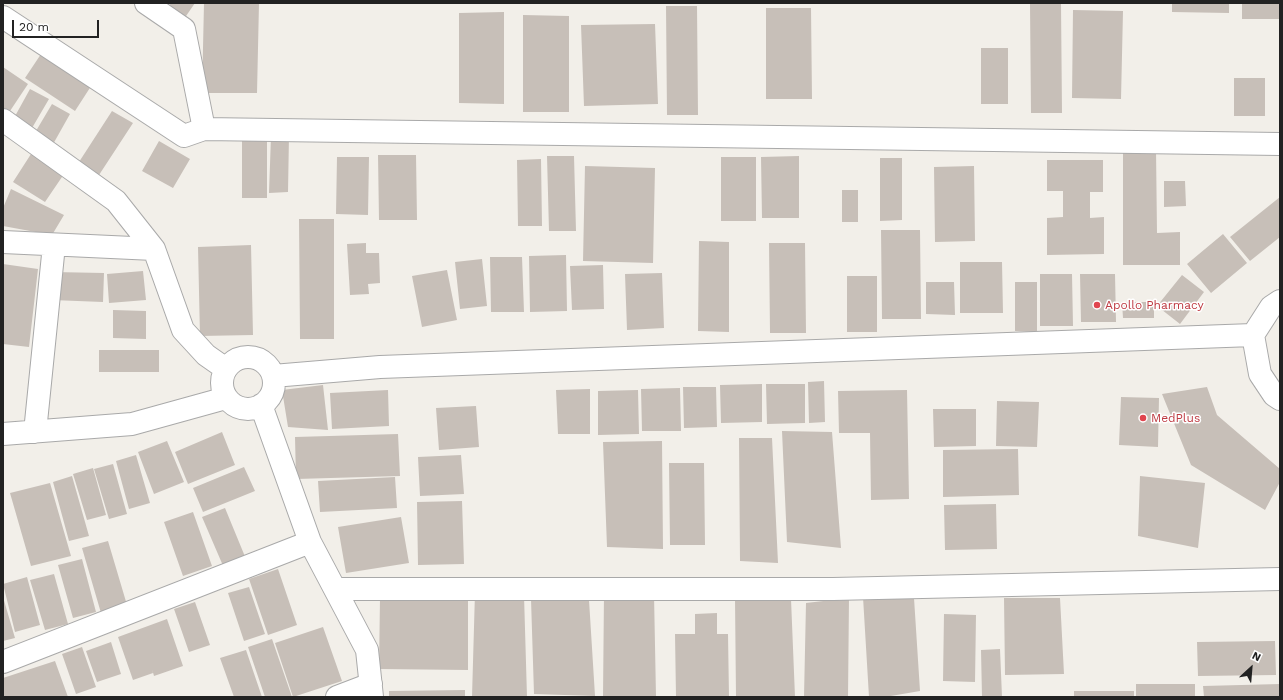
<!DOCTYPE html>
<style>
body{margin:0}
#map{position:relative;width:1283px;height:700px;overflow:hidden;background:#f2efe9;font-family:"Work Sans",sans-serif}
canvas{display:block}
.frame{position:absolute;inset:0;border:4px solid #222;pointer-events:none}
.north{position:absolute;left:1231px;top:648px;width:40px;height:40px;-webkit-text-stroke:3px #fff;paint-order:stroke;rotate:26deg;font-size:11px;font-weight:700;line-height:16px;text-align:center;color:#222}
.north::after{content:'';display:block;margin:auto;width:14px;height:18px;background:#222;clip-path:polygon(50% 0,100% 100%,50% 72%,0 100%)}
.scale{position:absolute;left:12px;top:20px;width:87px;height:18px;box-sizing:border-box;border:2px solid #222;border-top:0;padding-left:5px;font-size:12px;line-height:14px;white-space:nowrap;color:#222;-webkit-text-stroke:3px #fff;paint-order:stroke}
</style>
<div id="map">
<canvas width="1283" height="700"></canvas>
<div class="frame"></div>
<div class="north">N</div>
<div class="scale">20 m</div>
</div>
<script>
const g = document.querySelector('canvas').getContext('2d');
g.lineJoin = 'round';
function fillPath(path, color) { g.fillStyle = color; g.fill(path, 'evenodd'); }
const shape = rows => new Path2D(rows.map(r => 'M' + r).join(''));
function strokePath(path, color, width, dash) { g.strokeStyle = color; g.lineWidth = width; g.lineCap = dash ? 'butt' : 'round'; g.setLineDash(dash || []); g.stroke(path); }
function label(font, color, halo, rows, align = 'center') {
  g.font = font + ' "Work Sans",sans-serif'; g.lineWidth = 3; g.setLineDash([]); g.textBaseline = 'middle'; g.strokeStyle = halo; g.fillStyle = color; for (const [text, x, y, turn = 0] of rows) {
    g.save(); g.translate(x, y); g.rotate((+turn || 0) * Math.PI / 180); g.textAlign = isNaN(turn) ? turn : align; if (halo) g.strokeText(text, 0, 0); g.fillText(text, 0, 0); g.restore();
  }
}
const building = shape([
 [171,3,195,3,184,19,167,9],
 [204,3,259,3,257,93,202,93],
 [1172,3,1229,3,1229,13,1172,12],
 [1242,3,1280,3,1280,19,1242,19],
 [1030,4,1061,4,1062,113,1031,113],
 [666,6,697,6,698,115,667,115],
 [766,8,811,8,812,99,766,99],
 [1073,10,1123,11,1121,99,1072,98],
 [504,12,504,104,459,103,459,13],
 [523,15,569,16,569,112,523,112],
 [655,24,658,104,584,106,581,25],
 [45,48,95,80,75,111,25,78],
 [981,48,1008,48,1008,104,981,104],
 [3,67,28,84,8,114,3,111],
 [1234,78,1265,78,1265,116,1234,116],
 [30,89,49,99,32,128,14,118],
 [52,104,70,114,52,146,33,136],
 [112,111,133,123,99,175,79,162],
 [289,135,288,192,269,193,271,136],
 [242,139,267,139,267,198,242,198],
 [159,141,190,159,173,188,142,171],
 [1123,149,1156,149,1157,233,1180,232,1180,265,1123,265],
 [31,154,64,174,45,202,13,182],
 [378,155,416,155,417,220,379,220],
 [547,156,574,156,576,231,549,231],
 [799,156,799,218,762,218,761,157],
 [337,157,369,157,368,215,336,214],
 [721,157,756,157,756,221,721,221],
 [880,158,902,158,902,220,880,221],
 [541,159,542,226,518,226,517,160],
 [1047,160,1103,160,1103,192,1090,192,1090,218,1104,217,1104,254,1047,255,1047,218,1063,217,1063,191,1047,191],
 [585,166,655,168,653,263,583,261],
 [974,166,975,241,935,242,934,167],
 [1164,181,1185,181,1186,206,1164,207],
 [11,189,64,215,52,235,3,226,3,208],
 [842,190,858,190,858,222,842,222],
 [1280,197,1280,237,1250,261,1230,237],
 [299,219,334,219,334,339,300,339],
 [881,230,920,230,921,319,882,319],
 [1223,234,1247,263,1211,293,1187,264],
 [699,241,729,242,729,332,698,331],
 [366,243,366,253,379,253,380,283,368,284,369,294,350,295,347,244],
 [769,243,805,243,806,333,770,333],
 [251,245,253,335,200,336,198,247],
 [566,255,567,311,530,312,529,256],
 [490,257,522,257,524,312,491,312],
 [482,259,487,306,460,309,455,262],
 [960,262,1002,262,1003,313,960,313],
 [3,264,38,269,29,347,3,344],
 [603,265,604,309,572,310,570,266],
 [447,270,457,320,422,327,412,276],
 [143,271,146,300,109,303,107,274],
 [53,272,104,273,103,302,52,300],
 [662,273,664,328,627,330,625,274],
 [1040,274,1072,274,1073,326,1040,326],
 [1080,274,1115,274,1116,322,1081,322],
 [1182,275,1204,292,1180,324,1157,306],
 [847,276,877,276,877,332,847,332],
 [926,282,954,282,955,315,926,314],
 [1015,282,1037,282,1037,332,1015,331],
 [1122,302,1154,302,1154,318,1123,318],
 [113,310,146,311,146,339,113,338],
 [99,350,159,350,159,372,99,372],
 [824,381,825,422,809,423,808,382],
 [762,384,762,422,721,423,720,385],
 [766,384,805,384,805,423,767,424],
 [323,385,328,430,288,427,282,390],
 [683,387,716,387,717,427,684,428],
 [1207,387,1217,415,1280,469,1280,482,1265,510,1191,465,1162,394],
 [680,388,681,431,642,431,641,389],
 [590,389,590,434,558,434,556,390],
 [388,390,389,426,332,429,330,393],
 [638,390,639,434,598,435,598,391],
 [907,390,909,499,871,500,870,433,839,433,838,391],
 [1121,397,1159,398,1158,447,1119,445],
 [997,401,1039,402,1037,447,996,446],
 [476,406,479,447,439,450,436,408],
 [933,409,976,409,976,446,934,447],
 [782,431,832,432,841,548,787,542],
 [222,432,235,465,188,484,175,452],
 [398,434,400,476,296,479,295,437],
 [739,438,772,438,778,563,740,561],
 [167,441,184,482,154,494,138,452],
 [662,441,663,549,607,547,603,442],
 [1018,449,1019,495,943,497,943,450],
 [136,455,150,503,129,509,116,461],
 [461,455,464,494,420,496,418,457],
 [669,463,704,463,705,545,670,545],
 [113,464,127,514,109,519,94,469],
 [244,467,255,491,203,512,193,488],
 [93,468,106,515,87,520,73,474],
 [72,476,89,536,69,541,53,482],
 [1140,476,1205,483,1198,548,1138,536],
 [395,477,397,508,320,512,318,481],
 [50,483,71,556,31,566,10,493],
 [462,501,464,564,418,565,417,502],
 [996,504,997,549,945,550,944,505],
 [225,508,246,559,224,568,202,517],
 [193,512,212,566,183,576,164,522],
 [401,517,409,563,346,573,338,527],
 [108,541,127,605,101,613,82,548],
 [82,559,96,612,73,618,58,565],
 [278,569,297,625,268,635,249,579],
 [54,574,68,624,45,630,30,580],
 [27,577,40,625,15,632,3,584],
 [249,587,265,634,244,641,228,593],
 [475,592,524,595,527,697,472,697],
 [604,593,654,594,656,697,603,697],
 [3,597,15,638,3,641],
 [863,597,914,598,920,691,885,697,869,697],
 [380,598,468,599,468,670,379,669],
 [849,598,848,697,804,697,806,603],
 [1004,598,1060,598,1064,674,1005,675],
 [531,599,589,600,595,696,534,694],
 [735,599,791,599,795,697,736,697],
 [195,602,210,645,189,652,174,609],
 [717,613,717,634,728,634,729,697,676,697,675,634,695,634,695,614],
 [944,614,976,615,975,682,943,681],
 [167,619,183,666,154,676,152,669,153,673,133,680,118,637],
 [323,627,342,681,293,697,275,643],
 [272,639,292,697,265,697,248,647],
 [1275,641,1276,675,1198,676,1197,642],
 [111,642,121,674,97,682,86,651],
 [82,647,96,687,76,694,62,654],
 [1000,649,1002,697,982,697,981,650],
 [246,650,262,697,234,697,220,658],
 [55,661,68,697,3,697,3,678],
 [1136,684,1195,684,1195,697,1136,697],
 [1280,684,1280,697,1204,697,1203,686],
 [465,690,465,697,389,697,389,691],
 [1074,691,1134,691,1134,697,1074,697]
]);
const minor = shape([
 [146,3,184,29,204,129],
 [3,17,184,136,204,129,1280,144],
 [3,120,116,201,154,249,183,330,206,355,226,369],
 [3,242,154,249],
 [1280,301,1271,307,1253,335,1260,374,1274,395,1280,399],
 '222 383a26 26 0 1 1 52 0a26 26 0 1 1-52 0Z',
 [273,376,380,367,1253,335],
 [261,405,310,542,367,650,372,697],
 [35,432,54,245],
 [3,434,132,424,226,398],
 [336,589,833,589,1280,579],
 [3,662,310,542],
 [337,697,371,684]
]);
const markers = [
 [1097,305,4,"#e0444e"],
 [1143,418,4,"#e0444e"]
];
const healthNames = [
 ["Apollo Pharmacy",1105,305],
 ["MedPlus",1151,418]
];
fillPath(building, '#c7bfb8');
strokePath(minor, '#a9a9a9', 24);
strokePath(minor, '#fff', 22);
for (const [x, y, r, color] of markers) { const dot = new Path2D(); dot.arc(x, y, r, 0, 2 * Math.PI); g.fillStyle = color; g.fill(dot); strokePath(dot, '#fff', 1.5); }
label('12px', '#be3a42', '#fff', healthNames, 'left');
</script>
